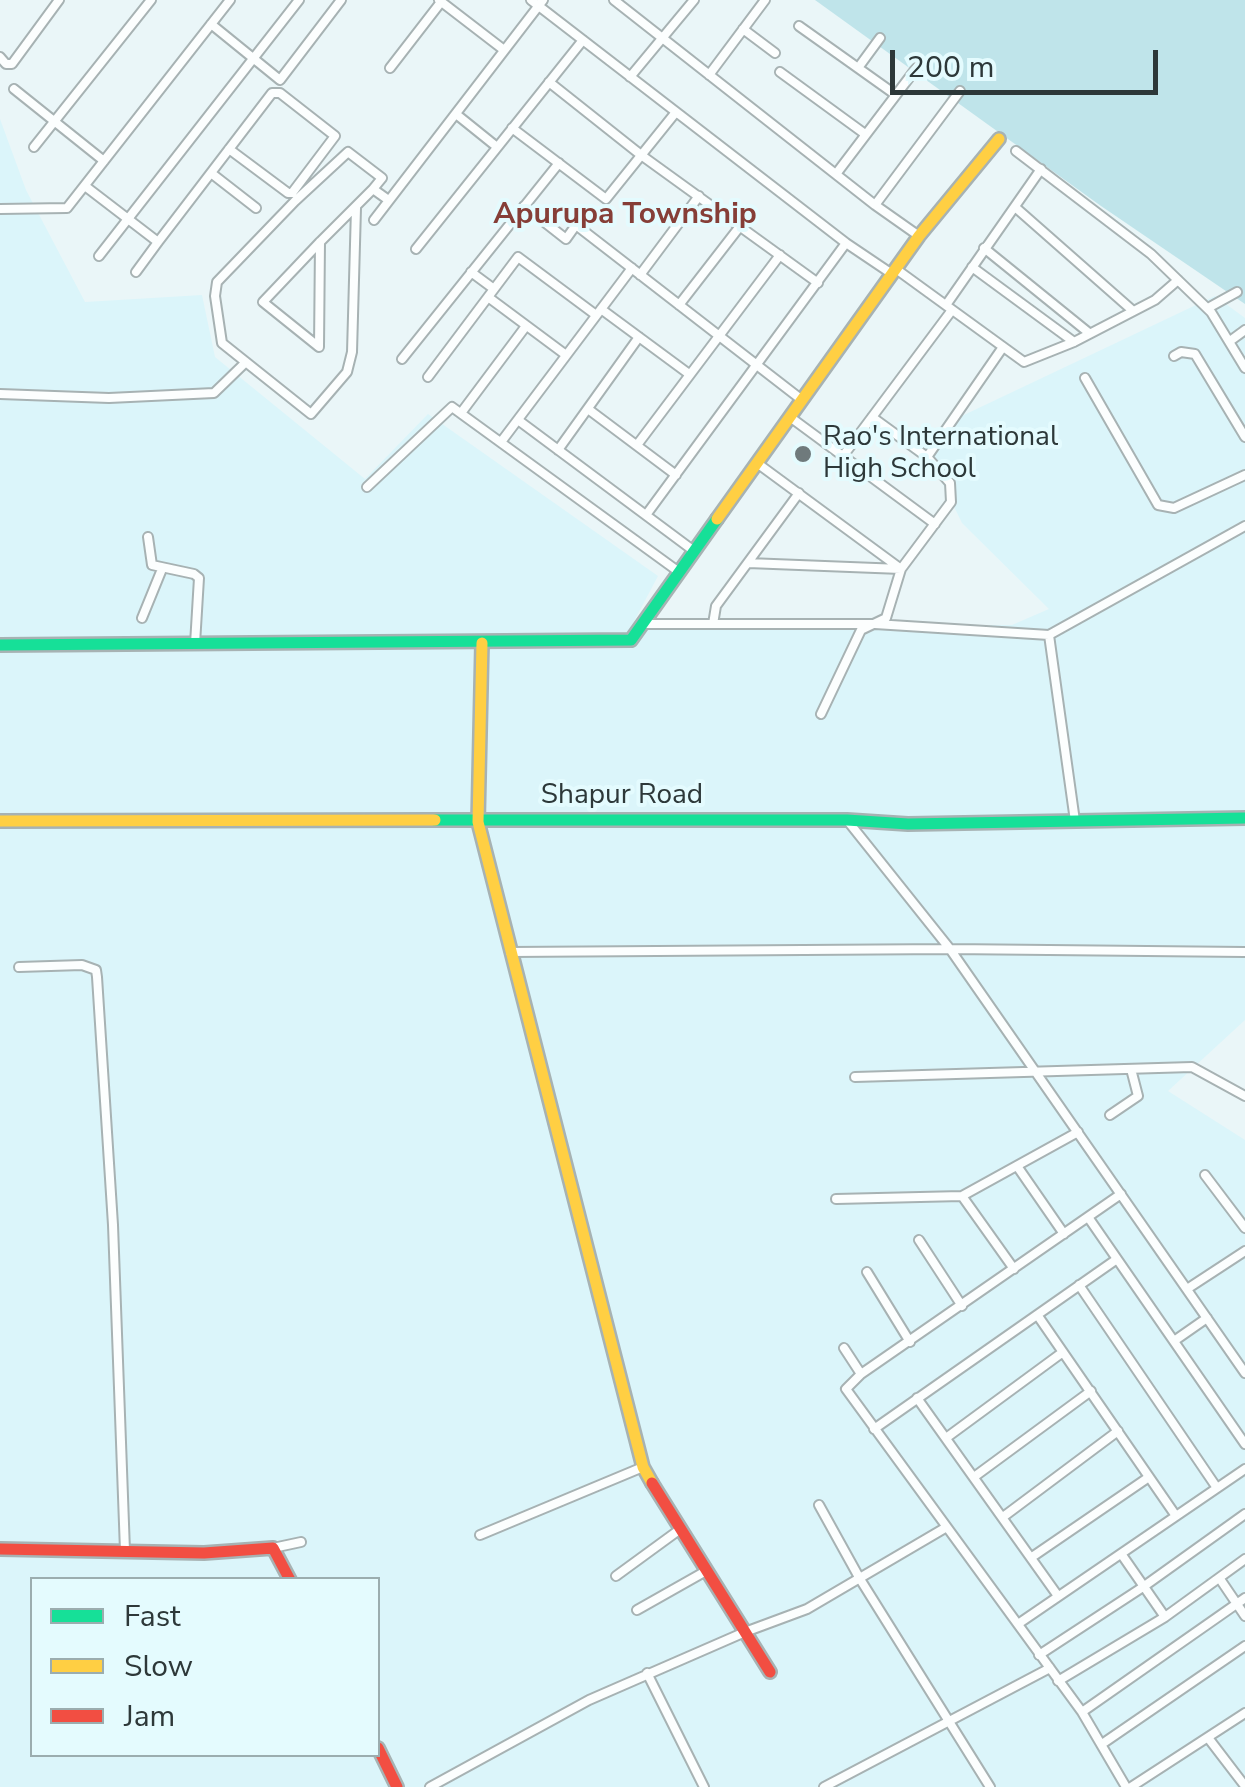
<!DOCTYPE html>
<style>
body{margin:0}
#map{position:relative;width:1245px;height:1787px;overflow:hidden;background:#eaf6f8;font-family:"Nunito Sans",sans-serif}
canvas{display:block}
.legend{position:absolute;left:30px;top:1577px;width:350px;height:180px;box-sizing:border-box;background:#e4fbfe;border:2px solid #9badaf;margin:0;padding:12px 18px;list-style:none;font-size:30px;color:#2d3839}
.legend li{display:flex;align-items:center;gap:20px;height:50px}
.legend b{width:50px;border:2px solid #9badaf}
.scale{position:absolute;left:890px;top:50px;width:268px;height:45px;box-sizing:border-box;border:5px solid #2d3839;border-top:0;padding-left:12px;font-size:30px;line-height:35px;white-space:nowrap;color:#2d3839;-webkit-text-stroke:8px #e4fbfe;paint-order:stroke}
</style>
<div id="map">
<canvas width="1245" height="1787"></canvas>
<ul class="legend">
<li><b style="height:12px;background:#16e098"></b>Fast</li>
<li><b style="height:12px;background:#ffcf43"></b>Slow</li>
<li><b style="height:12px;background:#f24e42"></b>Jam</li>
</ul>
<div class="scale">200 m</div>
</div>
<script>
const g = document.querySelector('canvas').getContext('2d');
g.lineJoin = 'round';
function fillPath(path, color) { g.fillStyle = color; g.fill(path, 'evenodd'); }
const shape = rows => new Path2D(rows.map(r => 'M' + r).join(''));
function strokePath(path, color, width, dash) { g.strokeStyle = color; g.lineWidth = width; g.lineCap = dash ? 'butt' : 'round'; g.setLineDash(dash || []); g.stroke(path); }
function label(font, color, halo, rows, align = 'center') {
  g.font = font + ' "Nunito Sans",sans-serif'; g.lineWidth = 8; g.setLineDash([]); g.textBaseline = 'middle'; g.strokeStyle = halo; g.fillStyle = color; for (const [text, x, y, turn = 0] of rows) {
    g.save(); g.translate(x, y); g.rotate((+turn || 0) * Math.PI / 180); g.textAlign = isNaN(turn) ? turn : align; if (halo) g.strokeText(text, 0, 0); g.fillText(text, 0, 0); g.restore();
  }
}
const built = shape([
 [0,119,26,190,85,302,202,295,215,357,365,479,428,414,658,576,630,629,1012,625,1049,609,962,523,921,439,947,423,1215,296,1245,318,1245,1020,1168,1091,1245,1140,1245,1787,0,1787],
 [32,1580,378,1580,378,1754,32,1754]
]);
const green = shape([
 [815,0,1245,0,1245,304,1101,206]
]);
const street = shape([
 [439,0,504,50],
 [531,0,846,243,892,274],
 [614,0,875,205,919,236],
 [211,24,280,80,341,0],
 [799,26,896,95],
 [743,29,775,53],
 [0,57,6,64,12,64,59,0],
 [390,68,441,2],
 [858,68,880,38],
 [780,72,865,134],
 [709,75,765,0],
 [630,77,694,0],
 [549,82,641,155,818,283],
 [14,89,104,161],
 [456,114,497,147],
 [512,128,606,199,676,112],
 [34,147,151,0],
 [1016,151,1151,254,1211,312,1245,368],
 [211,173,256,208],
 [836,174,921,62],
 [85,186,158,242],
 [875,205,960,91],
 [524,206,566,239,576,225,802,400],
 [1015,207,1132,310],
 [356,208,352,352,347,372,311,414,222,343,215,296,217,282,295,201,348,152,382,178,373,189],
 [0,209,67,208,230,0],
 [374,220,543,0],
 [320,242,319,347,263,302,320,242,373,189,387,199],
 [984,248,1089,333],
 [416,249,583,40],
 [99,256,299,0],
 [972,267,1074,342],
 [896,269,1024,362,1074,342,1155,300,1178,280],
 [136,272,158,242,272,93,280,93,335,136,292,193,288,193,229,149],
 [471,272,494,289],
 [640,275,699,196],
 [488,297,566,355],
 [679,305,741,225],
 [946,305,1041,169],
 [1208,308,1237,292],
 [601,309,689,374],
 [1230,341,1245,330],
 [1174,356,1181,352,1195,354,1245,437],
 [402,359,559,163],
 [428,377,518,257,596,315],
 [1085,378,1158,505,1174,508,1245,475],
 [0,394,109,398,214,393,246,362],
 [588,409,676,475],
 [461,413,526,326],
 [790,417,935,524],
 [518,420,694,551],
 [501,442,632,268],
 [637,445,780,255],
 [558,450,639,337],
 [843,456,952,310],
 [927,457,1003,347],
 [757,463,901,569],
 [367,487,452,407,679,572],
 [646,515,846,243],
 [148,537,152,565,194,574,199,578,195,644],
 [748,563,901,569],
 [142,618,162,569],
 [642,624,875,624,1049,635,1245,526],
 [713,624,716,606,799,493],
 [1049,635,1075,821],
 [821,714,861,630,886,618,901,569,951,502,950,483,927,457,872,417],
 [847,820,950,949,1245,1373],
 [510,952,950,949,1245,952],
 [19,967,82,965,96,970,97,977,113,1225,125,1551],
 [855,1077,1192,1067,1245,1096],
 [1110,1115,1138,1096,1131,1069],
 [1017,1166,1064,1234],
 [1205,1175,1245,1228],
 [1121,1194,861,1374,846,1389,1082,1712,1126,1787],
 [962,1196,1014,1269],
 [836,1199,962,1196,1078,1132],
 [1088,1217,1245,1444],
 [919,1240,962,1306],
 [867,1272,910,1342],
 [1079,1285,1217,1488],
 [1187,1289,1245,1251],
 [1038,1316,1176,1516],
 [1174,1341,1207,1318],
 [844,1348,861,1374],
 [917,1398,1058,1596],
 [874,1429,1117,1259],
 [946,1438,1063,1352],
 [974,1477,1091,1391],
 [819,1505,860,1579,990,1787],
 [1003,1517,1118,1431],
 [480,1535,643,1467],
 [273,1548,301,1542],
 [1122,1555,1165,1617],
 [1032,1557,1149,1477],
 [616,1576,679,1530],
 [1220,1579,1245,1616],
 [637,1610,706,1571],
 [1018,1624,1245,1469],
 [1039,1655,1143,1587,1245,1514],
 [647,1673,704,1787],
 [1058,1681,1165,1617,1245,1559],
 [1082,1712,1245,1598],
 [1209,1739,1245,1786],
 [1102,1744,1245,1646],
 [430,1787,589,1700,745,1632,807,1609,945,1528],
 [824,1787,1050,1668],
 [1131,1787,1245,1713]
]);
const fast = shape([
 [0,645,631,640,717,519],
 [435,820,847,820,908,824,1245,818]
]);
const slow = shape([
 [717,519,919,236,999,139],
 [482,643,478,822,643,1467,652,1483],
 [0,821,435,820]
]);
const jam = shape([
 [652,1483,770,1672],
 [0,1549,204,1553,273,1548,290,1580],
 [378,1748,397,1787]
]);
const markers = [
 [803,454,10,"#6f7a7c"]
];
const poiNames = [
 ["Rao's International",823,438],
 ["High School",823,470]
];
const streetNames = [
 ["Shapur Road",622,796]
];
const neighbourhoodNames = [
 ["Apurupa Township",625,216]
];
fillPath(built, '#dbf5fa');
fillPath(green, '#bfe4ea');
strokePath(street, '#a7b2b3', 12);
strokePath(fast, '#a7b2b3', 16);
strokePath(slow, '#a7b2b3', 16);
strokePath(jam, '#a7b2b3', 16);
strokePath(street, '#fcfefe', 8);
strokePath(fast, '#16e098', 11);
strokePath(slow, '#ffcf43', 11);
strokePath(jam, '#f24e42', 11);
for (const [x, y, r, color] of markers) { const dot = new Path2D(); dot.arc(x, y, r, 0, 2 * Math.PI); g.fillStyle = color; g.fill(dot); strokePath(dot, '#e4fbfe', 4); }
label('28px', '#2d3839', '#e4fbfe', poiNames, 'left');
label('28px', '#2d3839', '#e4fbfe', streetNames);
label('bold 30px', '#863e37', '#e4fbfe', neighbourhoodNames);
</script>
